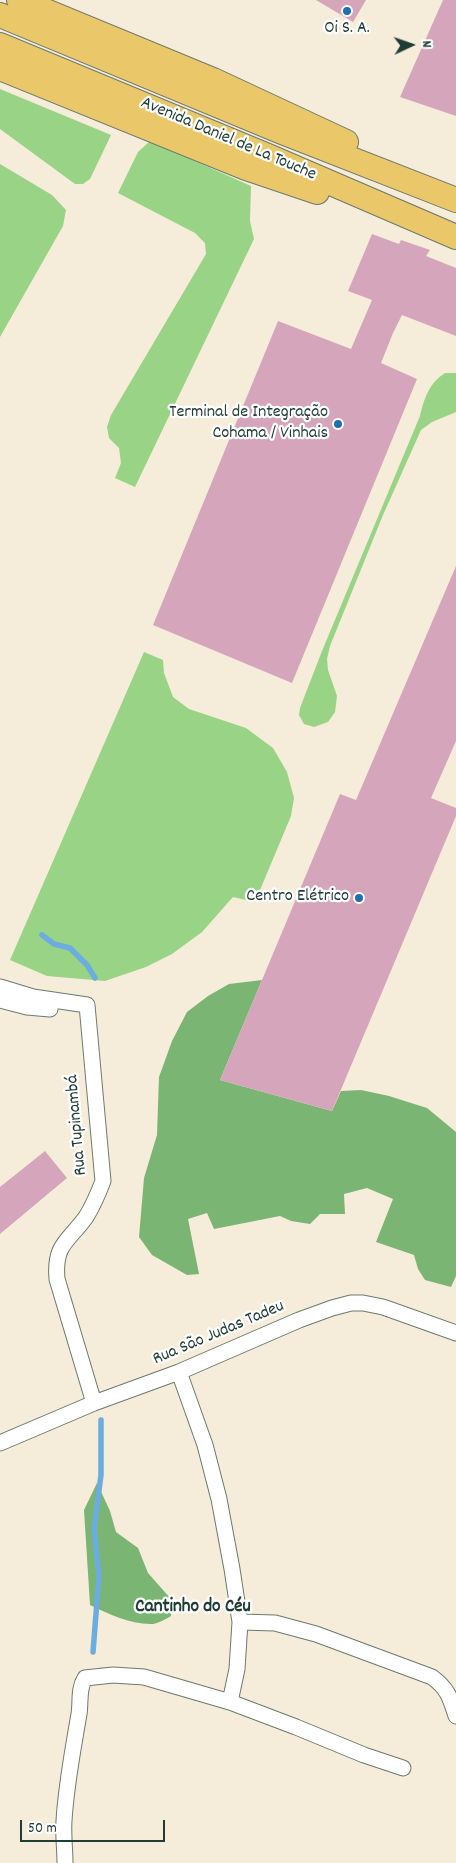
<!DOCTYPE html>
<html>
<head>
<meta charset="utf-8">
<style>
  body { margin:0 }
  #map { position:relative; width:456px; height:1863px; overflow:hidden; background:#f6ecda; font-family:Dekko,sans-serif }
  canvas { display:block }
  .north { position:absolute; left:386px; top:20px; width:50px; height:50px; -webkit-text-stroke:4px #fff; paint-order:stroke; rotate:87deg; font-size:14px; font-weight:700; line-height:20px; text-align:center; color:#1f3d34 }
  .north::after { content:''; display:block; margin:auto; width:18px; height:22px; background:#1f3d34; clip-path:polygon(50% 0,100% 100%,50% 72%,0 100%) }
  .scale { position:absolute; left:20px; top:1820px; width:145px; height:22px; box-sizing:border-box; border:2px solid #1f3d34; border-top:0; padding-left:6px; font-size:15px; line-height:18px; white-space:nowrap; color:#1f3d34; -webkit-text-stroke:4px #fff; paint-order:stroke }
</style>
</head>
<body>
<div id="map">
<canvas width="456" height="1863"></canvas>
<div class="north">N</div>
<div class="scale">50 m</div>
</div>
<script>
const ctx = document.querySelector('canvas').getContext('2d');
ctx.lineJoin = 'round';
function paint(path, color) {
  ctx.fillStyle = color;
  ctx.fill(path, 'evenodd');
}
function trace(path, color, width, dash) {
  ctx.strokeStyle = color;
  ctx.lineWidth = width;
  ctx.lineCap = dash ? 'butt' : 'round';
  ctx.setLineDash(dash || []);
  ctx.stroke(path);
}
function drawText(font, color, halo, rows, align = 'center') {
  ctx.font = font + ' Dekko,sans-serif';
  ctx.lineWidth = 4.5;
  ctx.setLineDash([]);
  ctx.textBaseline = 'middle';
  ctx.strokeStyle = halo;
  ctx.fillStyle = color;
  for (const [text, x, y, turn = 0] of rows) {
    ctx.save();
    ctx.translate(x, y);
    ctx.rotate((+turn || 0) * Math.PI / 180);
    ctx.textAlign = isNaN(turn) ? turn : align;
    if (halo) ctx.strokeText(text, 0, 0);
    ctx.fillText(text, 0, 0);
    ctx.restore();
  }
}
const green = new Path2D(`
  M 0,89 L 111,135 L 90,179 L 83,184 L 75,184 L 0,129 Z
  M 150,141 L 251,186 L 250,221 L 254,239 L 135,487 L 115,478 L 121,463 L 119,448 L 109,438 L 107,427 L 111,415 L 206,254 L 205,243 L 195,233 L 118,193 L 138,152 Z
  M 0,164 L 52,195 L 66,210 L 63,226 L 0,337 Z
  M 445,373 L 456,373 L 456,412 L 432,422 L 421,430 L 383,515 L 330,646 L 327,659 L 328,670 L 337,696 L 335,712 L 328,722 L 314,727 L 304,724 L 299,715 L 300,708 L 322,651 L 420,416 C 424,399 429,383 445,373 Z
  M 144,652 L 163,660 L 164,673 L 173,697 L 189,709 L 246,728 L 273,748 L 287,772 L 294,798 L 291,816 L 255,902 L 233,897 L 202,932 L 172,954 L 146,967 L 105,981 L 47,976 L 10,960 Z`);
const forest = new Path2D(`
  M 262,980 L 220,1080 L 332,1111 L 341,1091 L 361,1090 L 389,1096 L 427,1108 L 456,1132 L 456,1276 L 451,1287 L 425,1280 L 418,1269 L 414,1255 L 376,1242 L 393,1199 L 367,1188 L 344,1194 L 345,1214 L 320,1214 L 310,1224 L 291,1221 L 280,1216 L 214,1229 L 207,1213 L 188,1219 L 199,1274 L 187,1275 L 152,1255 L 139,1237 L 144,1178 L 157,1135 L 159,1077 L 172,1041 L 187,1012 L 208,996 L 229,984 Z
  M 97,1483 L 110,1511 L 116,1532 L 138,1548 L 148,1573 L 171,1599 L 171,1616 C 166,1619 159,1623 153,1624 C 132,1625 108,1614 90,1605 L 84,1510 Z`);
const stream = new Path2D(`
  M 42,935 L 54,944 L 70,948 L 87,965 L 95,978
  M 93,1652 L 99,1576 L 94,1529 L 101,1475 L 101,1420`);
const building = new Path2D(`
  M 316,0 L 366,0 L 353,22 Z
  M 443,0 L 456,0 L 456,116 L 400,97 Z
  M 372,234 L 399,244 L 401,240 L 430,250 L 426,256 L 456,268 L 456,336 L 402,315 L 393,333 L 381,363 L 417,379 L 292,683 L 153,625 L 278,321 L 351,349 L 372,300 L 348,291 Z
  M 456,566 L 456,741 L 431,798 L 456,808 L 456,816 L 332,1111 L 220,1080 L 340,794 L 356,800 Z
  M 45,1151 L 67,1178 L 0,1234 L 0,1187 Z`);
const minor = new Path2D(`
  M 0,987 L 33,997 L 87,1005
  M 0,1000 L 27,1007 L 50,1009
  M 87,1005 L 103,1181 C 98,1194 93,1206 86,1217 C 68,1242 54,1244 57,1279 L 94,1403
  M 179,1372 L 205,1445 L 219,1499 L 232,1569 L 240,1622 L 237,1669 L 230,1702
  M 0,1443 L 94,1403 L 179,1372 L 299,1320 L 332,1308 L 351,1303 L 363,1303 L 383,1307 L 456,1333
  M 240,1622 L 275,1623 L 316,1634 L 432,1677 C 448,1689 450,1697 456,1716
  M 65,1863 C 65,1849 63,1835 64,1821 C 66,1785 73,1750 79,1714 C 81,1702 78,1689 85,1678 L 113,1675 L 144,1677 L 230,1702 L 296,1727 L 364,1755 L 403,1768`);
const primary = new Path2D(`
  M 19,0 L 213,80 L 346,142
  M 0,15 L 282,132 L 456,200
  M 0,45 L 268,156 L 456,237
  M 0,68 L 246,168 L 317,192`);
const markers = [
  [347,11,5,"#1f6fb2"],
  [338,424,5,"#1f6fb2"],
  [359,898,5,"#1f6fb2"]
];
const poiNames = [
  ["Oi S. A.",347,30,"center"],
  ["Terminal de Integração",328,414],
  ["Cohama / Vinhais",328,435],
  ["Centro Elétrico",349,898]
];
const streetNames = [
  ["Avenida Daniel de La Touche",228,140,23],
  ["Rua Tupinambá",78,1125,-95],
  ["Rua São Judas Tadeu",219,1334,-23]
];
const neighbourhoodNames = [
  ["Cantinho do Céu",193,1608]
];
paint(green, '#99d386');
paint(forest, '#7ab573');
trace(stream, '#6baddf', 5.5);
paint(building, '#d5a6bb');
trace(minor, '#6a7a6e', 17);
trace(primary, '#6a7a6e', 26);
trace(minor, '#fff', 15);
trace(primary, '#eac769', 24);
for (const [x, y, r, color] of markers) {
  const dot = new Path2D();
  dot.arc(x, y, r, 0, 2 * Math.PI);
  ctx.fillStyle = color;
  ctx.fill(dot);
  trace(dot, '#fff', 2);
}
drawText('18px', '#1f3d34', '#fff', poiNames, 'right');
drawText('18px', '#1f3d34', '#fff', streetNames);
drawText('bold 19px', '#1f3d34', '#fff', neighbourhoodNames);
</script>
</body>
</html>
